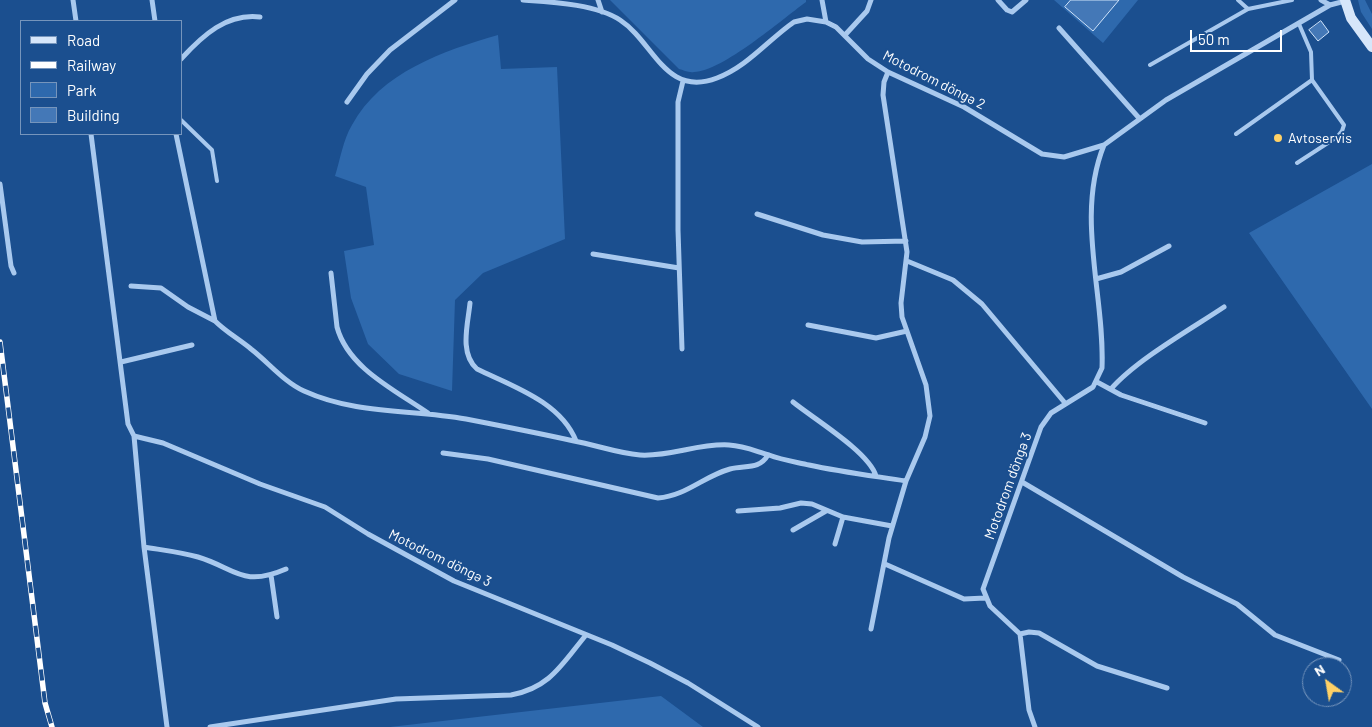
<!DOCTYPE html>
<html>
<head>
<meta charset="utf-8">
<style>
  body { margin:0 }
  #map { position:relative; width:1372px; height:727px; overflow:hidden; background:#1b4f8f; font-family:Barlow,sans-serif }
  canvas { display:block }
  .legend { position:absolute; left:20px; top:20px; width:162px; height:115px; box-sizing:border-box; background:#1b4f8f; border:1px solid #7695bc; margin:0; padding:6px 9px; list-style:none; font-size:15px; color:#fff }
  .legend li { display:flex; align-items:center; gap:10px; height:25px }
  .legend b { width:25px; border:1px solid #7695bc }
  .north { position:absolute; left:1302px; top:657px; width:50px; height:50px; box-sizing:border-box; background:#1b4f8f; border:1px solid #7695bc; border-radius:50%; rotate:328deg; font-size:14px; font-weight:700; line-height:20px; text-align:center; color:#fff }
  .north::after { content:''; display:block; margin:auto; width:18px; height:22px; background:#ffd166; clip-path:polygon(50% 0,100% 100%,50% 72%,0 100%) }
  .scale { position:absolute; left:1190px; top:30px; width:92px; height:22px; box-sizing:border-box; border:2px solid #fff; border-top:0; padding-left:6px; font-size:15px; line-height:18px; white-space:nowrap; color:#fff; -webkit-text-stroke:4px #1b4f8f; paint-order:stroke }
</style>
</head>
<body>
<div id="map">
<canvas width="1372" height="727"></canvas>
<ul class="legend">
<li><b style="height:6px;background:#d6e6fa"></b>Road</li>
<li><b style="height:6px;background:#fff"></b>Railway</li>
<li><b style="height:14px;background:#2e69ad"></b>Park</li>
<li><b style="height:14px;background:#4478b7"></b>Building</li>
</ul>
<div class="north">N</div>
<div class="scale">50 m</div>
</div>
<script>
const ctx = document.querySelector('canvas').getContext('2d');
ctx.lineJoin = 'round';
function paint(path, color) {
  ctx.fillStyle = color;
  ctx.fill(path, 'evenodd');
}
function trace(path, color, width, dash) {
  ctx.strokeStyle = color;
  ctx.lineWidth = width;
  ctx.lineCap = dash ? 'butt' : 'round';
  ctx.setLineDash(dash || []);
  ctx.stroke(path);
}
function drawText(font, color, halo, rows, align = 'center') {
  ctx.font = font + ' Barlow,sans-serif';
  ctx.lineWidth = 4;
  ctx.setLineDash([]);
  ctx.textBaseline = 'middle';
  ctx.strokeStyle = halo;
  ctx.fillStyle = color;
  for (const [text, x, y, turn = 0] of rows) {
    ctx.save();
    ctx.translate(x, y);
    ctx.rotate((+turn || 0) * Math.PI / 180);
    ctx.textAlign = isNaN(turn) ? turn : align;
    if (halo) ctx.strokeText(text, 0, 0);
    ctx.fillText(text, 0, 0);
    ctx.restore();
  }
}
const green = new Path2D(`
  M 610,0 L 806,0 L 806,2 C 781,20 723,71 694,72 C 689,73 683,70 679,69 Z
  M 1054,0 L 1138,0 L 1103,43 Z
  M 1358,0 L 1365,0 L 1372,14 L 1372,29 L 1361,12 Z
  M 498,35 L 501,69 L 557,67 L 565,239 L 483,273 L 455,300 L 452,391 L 399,374 L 368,344 L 351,298 L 344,251 L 374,245 L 366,187 L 335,176 C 340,160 343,140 352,125 C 381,72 443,51 498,35 Z
  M 1372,164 L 1372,409 L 1249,233 Z
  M 661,696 L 703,727 L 390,727 Z`);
const building = new Path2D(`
  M 1071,0 L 1119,0 L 1093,31 L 1065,7 Z
  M 1321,21 L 1329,32 L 1318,41 L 1309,30 Z`);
const service = new Path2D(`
  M 1238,0 L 1248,9
  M 1150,65 L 1248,9 L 1292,0
  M 181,120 L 212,150 L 217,181
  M 1236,134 L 1312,80 L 1311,52 L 1299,24
  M 1297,163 L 1337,137 L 1342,131 L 1344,125 L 1312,80`);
const minor = new Path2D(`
  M 73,0 L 76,21
  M 152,0 L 155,21
  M 523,0 C 551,2 596,4 620,20 C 654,42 665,98 717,78 C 747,67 768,40 794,22 L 807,19 L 826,22 L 836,27 L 868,59 L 888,72 L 964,107 L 1042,154 L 1064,157 L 1104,145 L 1166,100 L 1330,5 L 1345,1
  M 598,0 L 602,12
  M 822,0 L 826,22
  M 998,0 L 1007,10 L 1012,12 L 1026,0
  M 1321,0 L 1330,5
  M 1059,28 L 1139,118
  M 845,35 L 867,11 L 871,0
  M 181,59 C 203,35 227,13 260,17
  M 347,102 L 367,74 L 390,50 L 455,0
  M 91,134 L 128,424 L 134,436 L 144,547 L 167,727
  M 176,134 L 215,321 C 226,332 239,339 251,349 C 268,362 284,382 304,391 C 357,415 411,409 466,419 C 502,426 538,433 574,441 C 596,445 617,453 640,455 C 670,457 699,443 729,445 C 745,446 755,451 769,455 C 782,460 796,462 809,465 C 841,472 874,476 906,481
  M 0,184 L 11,266 L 14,273
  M 757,214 L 823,235 L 862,242 L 906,241
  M 593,254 L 679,268
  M 907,261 L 953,280 L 982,304 L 1065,403
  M 331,273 L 337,327 C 348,368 395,390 428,413
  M 1096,279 L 1121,272 L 1169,246
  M 131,286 L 161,288 L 188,307 L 215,321
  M 470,303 C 468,324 459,353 477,369 C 512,386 561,402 576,441
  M 808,325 L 876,338 L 907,331
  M 682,349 L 678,230 L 678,102 L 683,81
  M 121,362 L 192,345
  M 1097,382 L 1121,395 L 1205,423
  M 1111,389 C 1136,360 1191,329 1224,307
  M 793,402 C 814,419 869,452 876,476
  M 134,436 L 163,443 L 260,484 L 325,507 L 368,534 L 454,581 L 612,645 L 650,663 L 688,683 L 758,727
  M 443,453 L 488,459 L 658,498 C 686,496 704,476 730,469 C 746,465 759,470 768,455
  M 1022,482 L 1183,577 L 1237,604 L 1275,635 L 1339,660
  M 738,511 L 780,508 L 801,503 L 812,504 L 843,517 L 892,526
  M 793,530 L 826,511
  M 835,544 L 843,517
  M 144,547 C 162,550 180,552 198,557 C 235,568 242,588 286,569
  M 885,564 L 964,599 L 985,598
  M 271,575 L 277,617
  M 871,629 L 889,538 L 906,481 L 925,437 L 930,416 L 926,385 L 902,317 L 901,303 L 907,252 L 883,95 L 884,82 L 888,72
  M 1020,634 L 1029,632 L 1039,633 L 1097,666 L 1167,688
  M 210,727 L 396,699 L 511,695 C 550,688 562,664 586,635
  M 1035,727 L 1029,710 L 1020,634 L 990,606 L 983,589 L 1041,427 L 1051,413 L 1093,387 L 1102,368 C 1105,295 1075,217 1104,145`);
const secondary = new Path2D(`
  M 1345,0 L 1351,18 L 1372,47`);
const rail = new Path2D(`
  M 0,342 L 45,703 L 52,727`);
const markers = [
  [1278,138,5,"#ffd166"]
];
const streetNames = [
  ["Motodrom döngə 2",934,80,27],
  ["Motodrom döngə 3",1008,486,-70],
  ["Motodrom döngə 3",440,558,26]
];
const poiNames = [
  ["Avtoservis",1288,138]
];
paint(green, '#2e69ad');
paint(building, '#4478b7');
trace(building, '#cfe3fa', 1);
trace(service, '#a9c9ee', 4);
trace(minor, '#a9c9ee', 5);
trace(secondary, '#d6e6fa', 10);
trace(rail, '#fff', 5.5);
trace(rail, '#1b4f8f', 4, [11]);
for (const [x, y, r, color] of markers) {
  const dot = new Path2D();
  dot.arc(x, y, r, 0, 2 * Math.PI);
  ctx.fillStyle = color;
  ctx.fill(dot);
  trace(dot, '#1b4f8f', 2);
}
drawText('14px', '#fff', '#1b4f8f', streetNames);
drawText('14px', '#fff', '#1b4f8f', poiNames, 'left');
</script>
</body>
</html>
